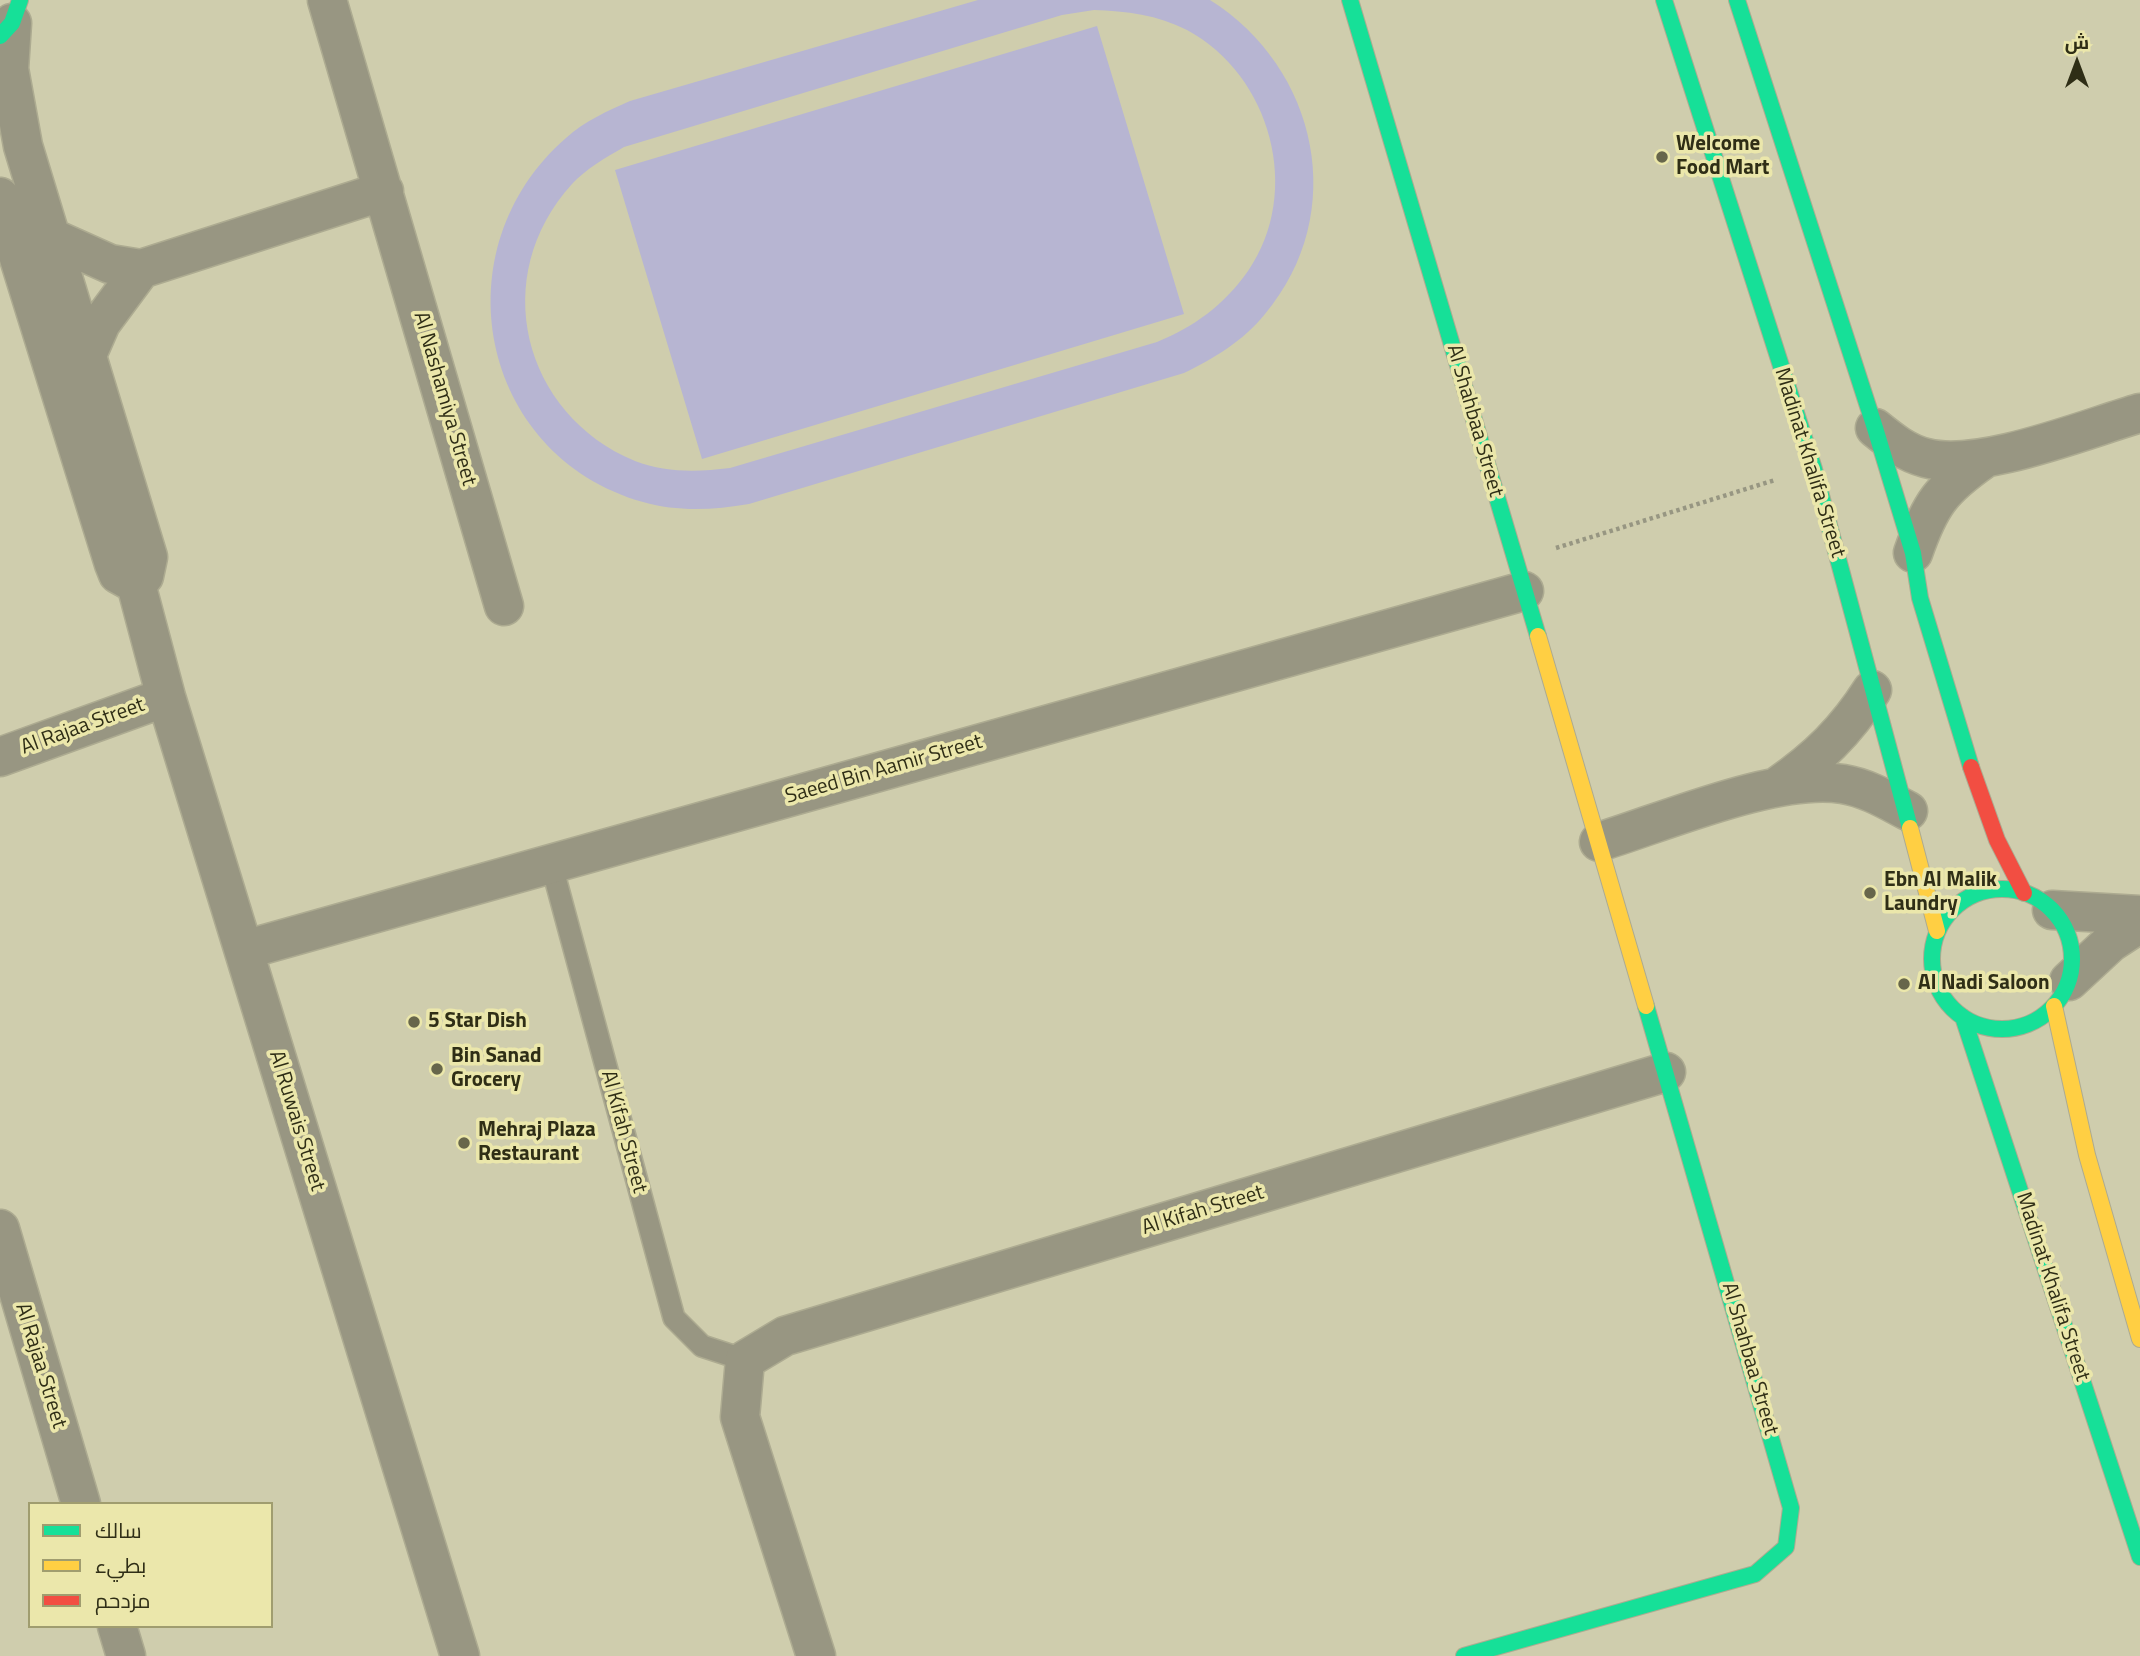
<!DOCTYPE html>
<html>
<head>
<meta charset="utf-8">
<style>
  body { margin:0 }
  #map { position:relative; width:2140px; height:1656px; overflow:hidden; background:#cfcdad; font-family:"Titillium Web",Cairo,sans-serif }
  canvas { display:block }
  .legend { position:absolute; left:28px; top:1502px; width:245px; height:126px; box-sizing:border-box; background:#ebe7ab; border:2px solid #a09d6f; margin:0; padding:9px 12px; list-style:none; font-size:21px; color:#2f2e16 }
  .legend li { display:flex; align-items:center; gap:14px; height:35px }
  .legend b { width:35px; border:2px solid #a09d6f }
  .north { position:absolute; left:2042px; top:28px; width:70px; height:70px; -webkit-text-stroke:5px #ebe7ab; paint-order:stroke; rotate:0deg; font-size:19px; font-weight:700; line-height:28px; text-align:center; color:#2f2e16 }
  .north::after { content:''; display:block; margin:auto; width:24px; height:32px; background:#2f2e16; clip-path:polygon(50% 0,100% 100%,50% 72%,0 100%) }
</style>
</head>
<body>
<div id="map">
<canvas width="2140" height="1656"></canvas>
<ul class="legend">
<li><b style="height:9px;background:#16e098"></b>سالك</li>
<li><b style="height:9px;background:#ffcf43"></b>بطيء</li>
<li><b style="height:9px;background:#f24e42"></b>مزدحم</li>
</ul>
<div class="north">ش</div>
</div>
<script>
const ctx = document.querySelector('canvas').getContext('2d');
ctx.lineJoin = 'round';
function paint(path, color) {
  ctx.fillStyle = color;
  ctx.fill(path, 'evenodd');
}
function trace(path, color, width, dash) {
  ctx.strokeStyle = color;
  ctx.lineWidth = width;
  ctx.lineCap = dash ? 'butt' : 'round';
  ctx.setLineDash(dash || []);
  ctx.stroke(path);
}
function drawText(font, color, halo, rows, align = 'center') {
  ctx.font = font + ' "Titillium Web",sans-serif';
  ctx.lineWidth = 7;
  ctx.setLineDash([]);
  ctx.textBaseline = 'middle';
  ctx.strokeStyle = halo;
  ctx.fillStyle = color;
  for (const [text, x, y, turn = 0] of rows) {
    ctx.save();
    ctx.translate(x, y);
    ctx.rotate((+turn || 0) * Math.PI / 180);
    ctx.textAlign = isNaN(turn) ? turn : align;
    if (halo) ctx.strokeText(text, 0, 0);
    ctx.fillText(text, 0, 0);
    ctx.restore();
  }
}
const green = new Path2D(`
  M 978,0 L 1210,0 C 1318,68 1350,213 1265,314 C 1243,341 1215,358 1184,373 L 749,504 C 713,510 678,512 643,502 C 478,455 439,248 566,138 C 584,121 608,111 630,101 ZM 1094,10 C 1126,11 1158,15 1187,30 C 1271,75 1303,192 1248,271 C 1224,305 1194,327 1157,342 L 730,468 C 698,472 666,473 635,461 C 522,414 488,276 572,184 C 586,169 605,158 624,147 L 1062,15 Z
  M 1097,26 L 1184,314 L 702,459 L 615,170 Z`);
const path = new Path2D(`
  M 1556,548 L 1775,480`);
const lane = new Path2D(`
  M 551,863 L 674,1318 L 702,1346 L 745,1360`);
const street = new Path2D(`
  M 327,0 L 504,606
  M 12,23 L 9,69 L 23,146 L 148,557 L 144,576 L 136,584
  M 0,197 L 114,564 L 118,574 L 136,584
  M 52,238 L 110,264 L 141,269 L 384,191
  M 87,355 L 101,323 L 141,269
  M 1875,428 C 1891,441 1906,453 1926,458 C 1980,472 2085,429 2140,413
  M 1913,553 C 1930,504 1941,489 1984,459
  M 136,584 L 166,697 L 460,1656
  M 0,757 L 166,697
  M 1778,786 C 1818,758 1846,731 1872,690
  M 1599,842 C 1664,822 1778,773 1843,784 C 1867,788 1887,800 1908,811
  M 2052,910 L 2140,915
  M 244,950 L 1524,591
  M 2069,981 L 2110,943 L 2140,923
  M 0,1229 L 81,1504
  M 117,1626 L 126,1656
  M 816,1656 L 740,1417 L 745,1360 L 785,1336 L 1666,1072`);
const fast = new Path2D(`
  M 1350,0 L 1538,636
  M 1664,0 L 1814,469 L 1910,828
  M 1737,0 L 1875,428 L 1913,553 L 1920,598 L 1971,767
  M 0,36 L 12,23 L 20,0
  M1932 959a70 70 0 1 1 140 0a70 70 0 1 1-140 0Z
  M 1963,1017 L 2140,1557
  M 1464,1656 L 1755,1574 L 1786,1547 L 1791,1508 L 1646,1006`);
const slow = new Path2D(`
  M 1538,636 L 1646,1006
  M 1910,828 L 1937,931
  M 2054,1006 L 2087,1155 L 2140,1339`);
const jam = new Path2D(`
  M 1971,767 L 1997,840 L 2024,893`);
const markers = [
  [1662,157,7,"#67664b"],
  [1870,893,7,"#67664b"],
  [1904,984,7,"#67664b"],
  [414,1022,7,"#67664b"],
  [437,1069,7,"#67664b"],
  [464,1143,7,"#67664b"]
];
const poiNames = [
  ["Welcome",1676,145],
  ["Food Mart",1676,169],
  ["Ebn Al Malik",1884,881],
  ["Laundry",1884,905],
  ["Al Nadi Saloon",1918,984],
  ["5 Star Dish",428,1022],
  ["Bin Sanad",451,1057],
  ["Grocery",451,1081],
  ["Mehraj Plaza",478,1131],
  ["Restaurant",478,1155]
];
const streetNames = [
  ["Al Nashamiya Street",444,399,74],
  ["Al Shahbaa Street",1474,421,74],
  ["Madinat Khalifa Street",1809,463,73],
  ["Al Rajaa Street",83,727,-20],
  ["Saeed Bin Aamir Street",884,770,-16],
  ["Al Ruwais Street",296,1121,73],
  ["Al Kifah Street",623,1132,75],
  ["Al Kifah Street",1203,1211,-17],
  ["Madinat Khalifa Street",2052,1287,72],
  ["Al Shahbaa Street",1749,1359,74],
  ["Al Rajaa Street",40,1366,73]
];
paint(green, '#b7b5d2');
trace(lane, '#adab91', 24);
trace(street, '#adab91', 41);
trace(fast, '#adab91', 18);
trace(slow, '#adab91', 18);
trace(jam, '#adab91', 18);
trace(path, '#979682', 4.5, [3.5, 3.5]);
trace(lane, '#989682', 21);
trace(street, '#989682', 38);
trace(fast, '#16e098', 16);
trace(slow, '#ffcf43', 16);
trace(jam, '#f24e42', 16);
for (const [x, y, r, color] of markers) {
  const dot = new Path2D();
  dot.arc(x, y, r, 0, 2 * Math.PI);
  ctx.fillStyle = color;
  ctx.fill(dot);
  trace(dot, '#ebe7ab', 2.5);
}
drawText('bold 21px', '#2f2e16', '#ebe7ab', poiNames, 'left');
drawText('21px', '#2f2e16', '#ebe7ab', streetNames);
</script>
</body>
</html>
